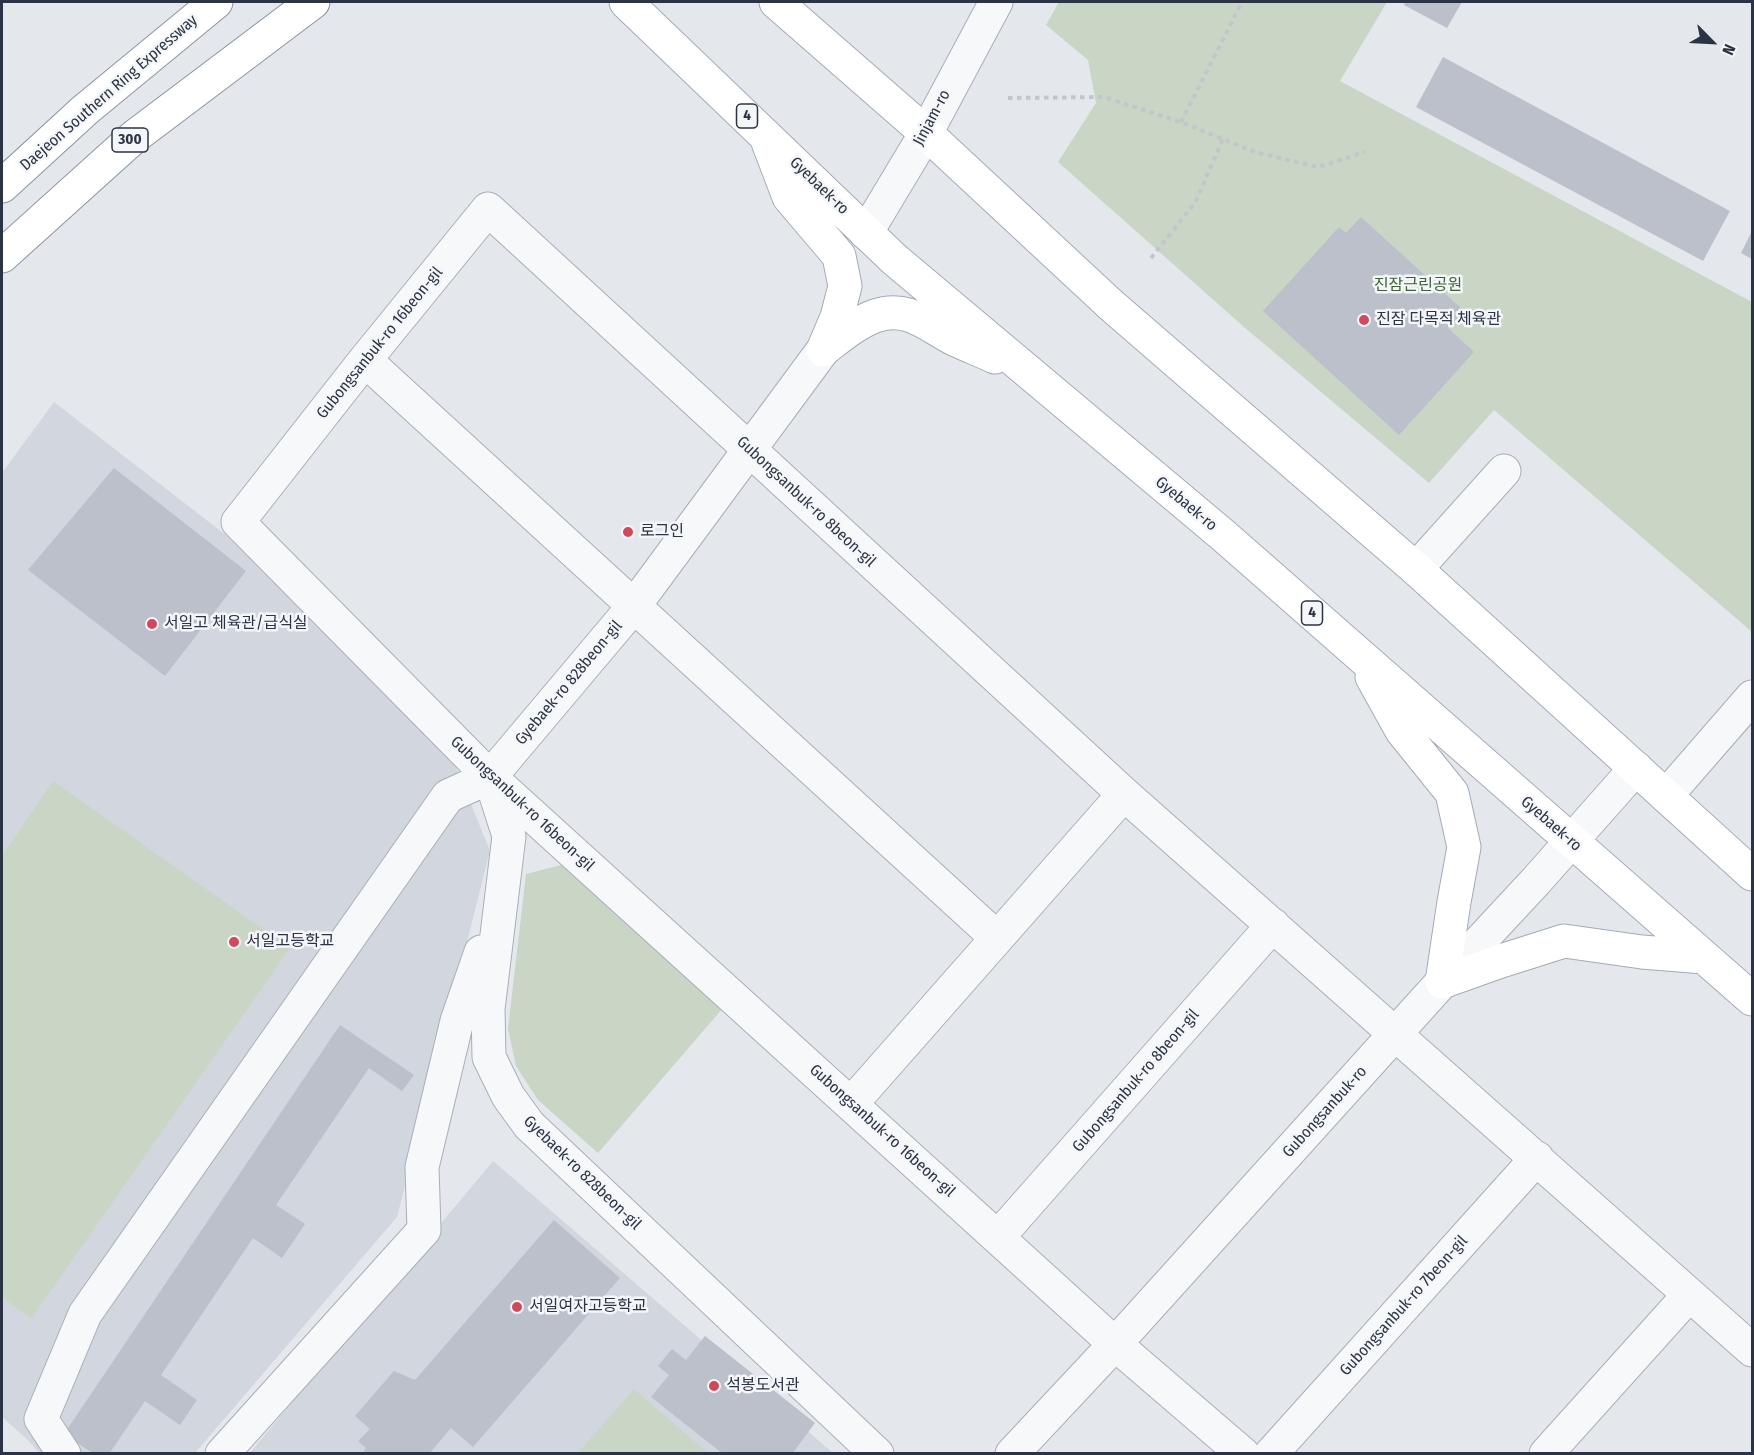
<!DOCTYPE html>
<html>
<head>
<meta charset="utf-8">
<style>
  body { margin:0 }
  #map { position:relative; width:1754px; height:1455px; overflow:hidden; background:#e4e7ec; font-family:"Fira Sans Condensed",sans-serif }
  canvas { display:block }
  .frame { position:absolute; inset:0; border:3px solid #2b3445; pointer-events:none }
  .north { position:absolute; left:1682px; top:12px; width:60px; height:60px; -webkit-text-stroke:4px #f4f6f9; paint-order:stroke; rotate:114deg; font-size:16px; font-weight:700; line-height:24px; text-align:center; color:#2b3445 }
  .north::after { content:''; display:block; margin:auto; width:21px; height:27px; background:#2b3445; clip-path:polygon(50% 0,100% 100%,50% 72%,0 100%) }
</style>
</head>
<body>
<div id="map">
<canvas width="1754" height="1455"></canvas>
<div class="frame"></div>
<div class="north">N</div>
</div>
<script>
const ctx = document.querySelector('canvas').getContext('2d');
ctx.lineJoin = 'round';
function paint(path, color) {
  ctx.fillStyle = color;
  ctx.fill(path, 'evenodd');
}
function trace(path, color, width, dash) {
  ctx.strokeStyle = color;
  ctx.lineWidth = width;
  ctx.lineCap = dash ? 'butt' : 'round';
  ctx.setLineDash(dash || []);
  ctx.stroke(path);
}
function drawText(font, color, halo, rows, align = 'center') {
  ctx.font = font + ' "Fira Sans Condensed","Noto Sans KR",sans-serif';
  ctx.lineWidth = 5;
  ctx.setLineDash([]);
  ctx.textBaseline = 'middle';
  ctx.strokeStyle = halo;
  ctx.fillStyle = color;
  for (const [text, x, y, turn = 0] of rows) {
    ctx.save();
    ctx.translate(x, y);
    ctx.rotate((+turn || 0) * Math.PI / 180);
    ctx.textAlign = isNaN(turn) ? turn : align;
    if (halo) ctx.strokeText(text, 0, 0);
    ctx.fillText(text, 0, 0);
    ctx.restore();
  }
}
const built = new Path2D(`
  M 54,402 L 227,536 L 456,767 L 490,851 L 397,1217 L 195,1453 L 39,1453 L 28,1440 L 2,1417 L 2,473 Z
  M 493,1161 L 833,1453 L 249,1454 Z`);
const green = new Path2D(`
  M 1059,2 L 1387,2 L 1340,81 L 1752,302 L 1752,632 L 1494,410 L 1429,483 L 1244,327 L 1058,162 L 1096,103 L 1088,60 L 1046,25 Z
  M 53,781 L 290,948 L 31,1319 L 2,1297 L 2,856 Z
  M 565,864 L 723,1008 L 598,1153 L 538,1100 L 516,1066 L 508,1029 L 526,874 Z
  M 634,1389 L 708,1453 L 578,1453 Z`);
const building = new Path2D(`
  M 1405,2 L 1462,2 L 1447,28 L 1404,5 Z
  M 1443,57 L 1730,211 L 1703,261 L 1416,107 Z
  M 1361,217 L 1464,311 L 1448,328 L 1474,352 L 1399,435 L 1263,311 L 1339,227 L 1346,233 Z
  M 1752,231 L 1752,259 L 1741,253 Z
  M 114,468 L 246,571 L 165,676 L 28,570 Z
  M 340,1025 L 414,1075 L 402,1091 L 369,1068 L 276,1205 L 305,1224 L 282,1258 L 253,1238 L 161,1375 L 197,1400 L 180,1425 L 145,1401 L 109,1454 L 94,1454 L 64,1434 Z
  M 554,1220 L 620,1278 L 473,1447 L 451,1428 L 429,1454 L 362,1454 L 366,1448 L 358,1441 L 370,1429 L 355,1416 L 394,1371 L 415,1380 Z
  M 705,1336 L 815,1423 L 792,1454 L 723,1454 L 651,1397 L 669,1375 L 658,1366 L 672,1349 L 686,1360 Z`);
const path = new Path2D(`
  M 1008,98 L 1104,97 L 1181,122 L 1255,152 L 1318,167 L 1365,152
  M 1181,122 L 1242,2
  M 1151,258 L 1195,203 L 1223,139`);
const minor = new Path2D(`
  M 866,233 L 926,133 L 996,2
  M 823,350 L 634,606 L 490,777 L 509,836 L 488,1009 L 489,1057 L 508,1096 L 529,1125 L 877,1454
  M 365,360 L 997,938
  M 1416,569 L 1504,471
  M 1666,796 L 1752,697
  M 851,1104 L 1124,794
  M 998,1237 L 1273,925
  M 64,1454 L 41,1419 L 85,1314 L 448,796 L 490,777
  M 222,1454 L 424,1230 L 422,1167 L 457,1021 L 481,952
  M 1012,1454 L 1115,1344 L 1442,982 L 1536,881 L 1636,768
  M 1243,1454 L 1115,1344 L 490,777 L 238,522 L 365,360 L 488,209 L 1124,794 L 1752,1350
  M 1271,1454 L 1537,1158
  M 1546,1454 L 1689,1295`);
const major = new Path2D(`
  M 626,2 L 894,259 L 1224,536 L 1752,999
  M 776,2 L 926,133 L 1111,305 L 1416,569 L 1752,874
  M 768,142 L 789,197 L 839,256 L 845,286 L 837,317 L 823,350
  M 824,349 C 840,337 856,323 875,316 C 909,304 929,327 956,340 C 969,346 982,351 995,357
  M 1372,677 L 1402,731 L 1452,793 L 1464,847 L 1454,902 L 1442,982 L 1501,961 L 1564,941 L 1642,952 L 1704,957`);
const highway = new Path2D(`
  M 2,186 L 85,110 L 216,2
  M 2,256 L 134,137 L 313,2`);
const markers = [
  [1364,320,6,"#d1495b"],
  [628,532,6,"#d1495b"],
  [152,624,6,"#d1495b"],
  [234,942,6,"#d1495b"],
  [517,1307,6,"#d1495b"],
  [714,1386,6,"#d1495b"]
];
const shields = [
  [747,116,21],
  [130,140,36],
  [1312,613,21]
];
const shieldNames = [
  ["4",747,116],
  ["300",130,140],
  ["4",1312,613]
];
const streetNames = [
  ["Daejeon Southern Ring Expressway",109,93,-41],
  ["Jinjam-ro",932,118,-62],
  ["Gyebaek-ro",819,186,44],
  ["Gubongsanbuk-ro 16beon-gil",380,343,-51],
  ["Gubongsanbuk-ro 8beon-gil",806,502,43],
  ["Gyebaek-ro",1186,504,40],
  ["Gyebaek-ro 828beon-gil",569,683,-50],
  ["Gubongsanbuk-ro 16beon-gil",522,804,43],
  ["Gyebaek-ro",1551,824,41],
  ["Gubongsanbuk-ro 8beon-gil",1136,1081,-49],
  ["Gubongsanbuk-ro",1325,1112,-48],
  ["Gubongsanbuk-ro 16beon-gil",882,1131,42],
  ["Gyebaek-ro 828beon-gil",582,1173,44],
  ["Gubongsanbuk-ro 7beon-gil",1404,1306,-48]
];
const parkNames = [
  ["진잠근린공원",1418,286]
];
const poiNames = [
  ["진잠 다목적 체육관",1376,320],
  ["로그인",640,532],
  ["서일고 체육관/급식실",164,624],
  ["서일고등학교",246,942],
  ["서일여자고등학교",529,1307],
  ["석봉도서관",726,1386]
];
paint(built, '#d2d6de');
paint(green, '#c9d6c5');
paint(building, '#bbc0ca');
trace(minor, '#a9aeb7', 35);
trace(major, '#a3abb8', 35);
trace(highway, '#8b94a3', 35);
trace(path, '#c2c5cb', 4, [4.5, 4.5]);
trace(minor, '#f7f8fa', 33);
trace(major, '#fff', 33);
trace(highway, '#fff', 33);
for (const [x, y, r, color] of markers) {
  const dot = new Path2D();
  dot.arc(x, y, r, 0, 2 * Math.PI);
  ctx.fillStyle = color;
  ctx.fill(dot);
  trace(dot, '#f4f6f9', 2);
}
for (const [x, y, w] of shields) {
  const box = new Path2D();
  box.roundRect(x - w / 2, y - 12, w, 24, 4.5);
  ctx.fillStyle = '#f4f6f9';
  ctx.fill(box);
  trace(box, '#2b3445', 1.5);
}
drawText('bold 15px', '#2b3445', null, shieldNames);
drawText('16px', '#2b3445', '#f4f6f9', streetNames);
drawText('16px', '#3f6138', '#f4f6f9', parkNames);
drawText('16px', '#2b3445', '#f4f6f9', poiNames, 'left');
</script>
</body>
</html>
